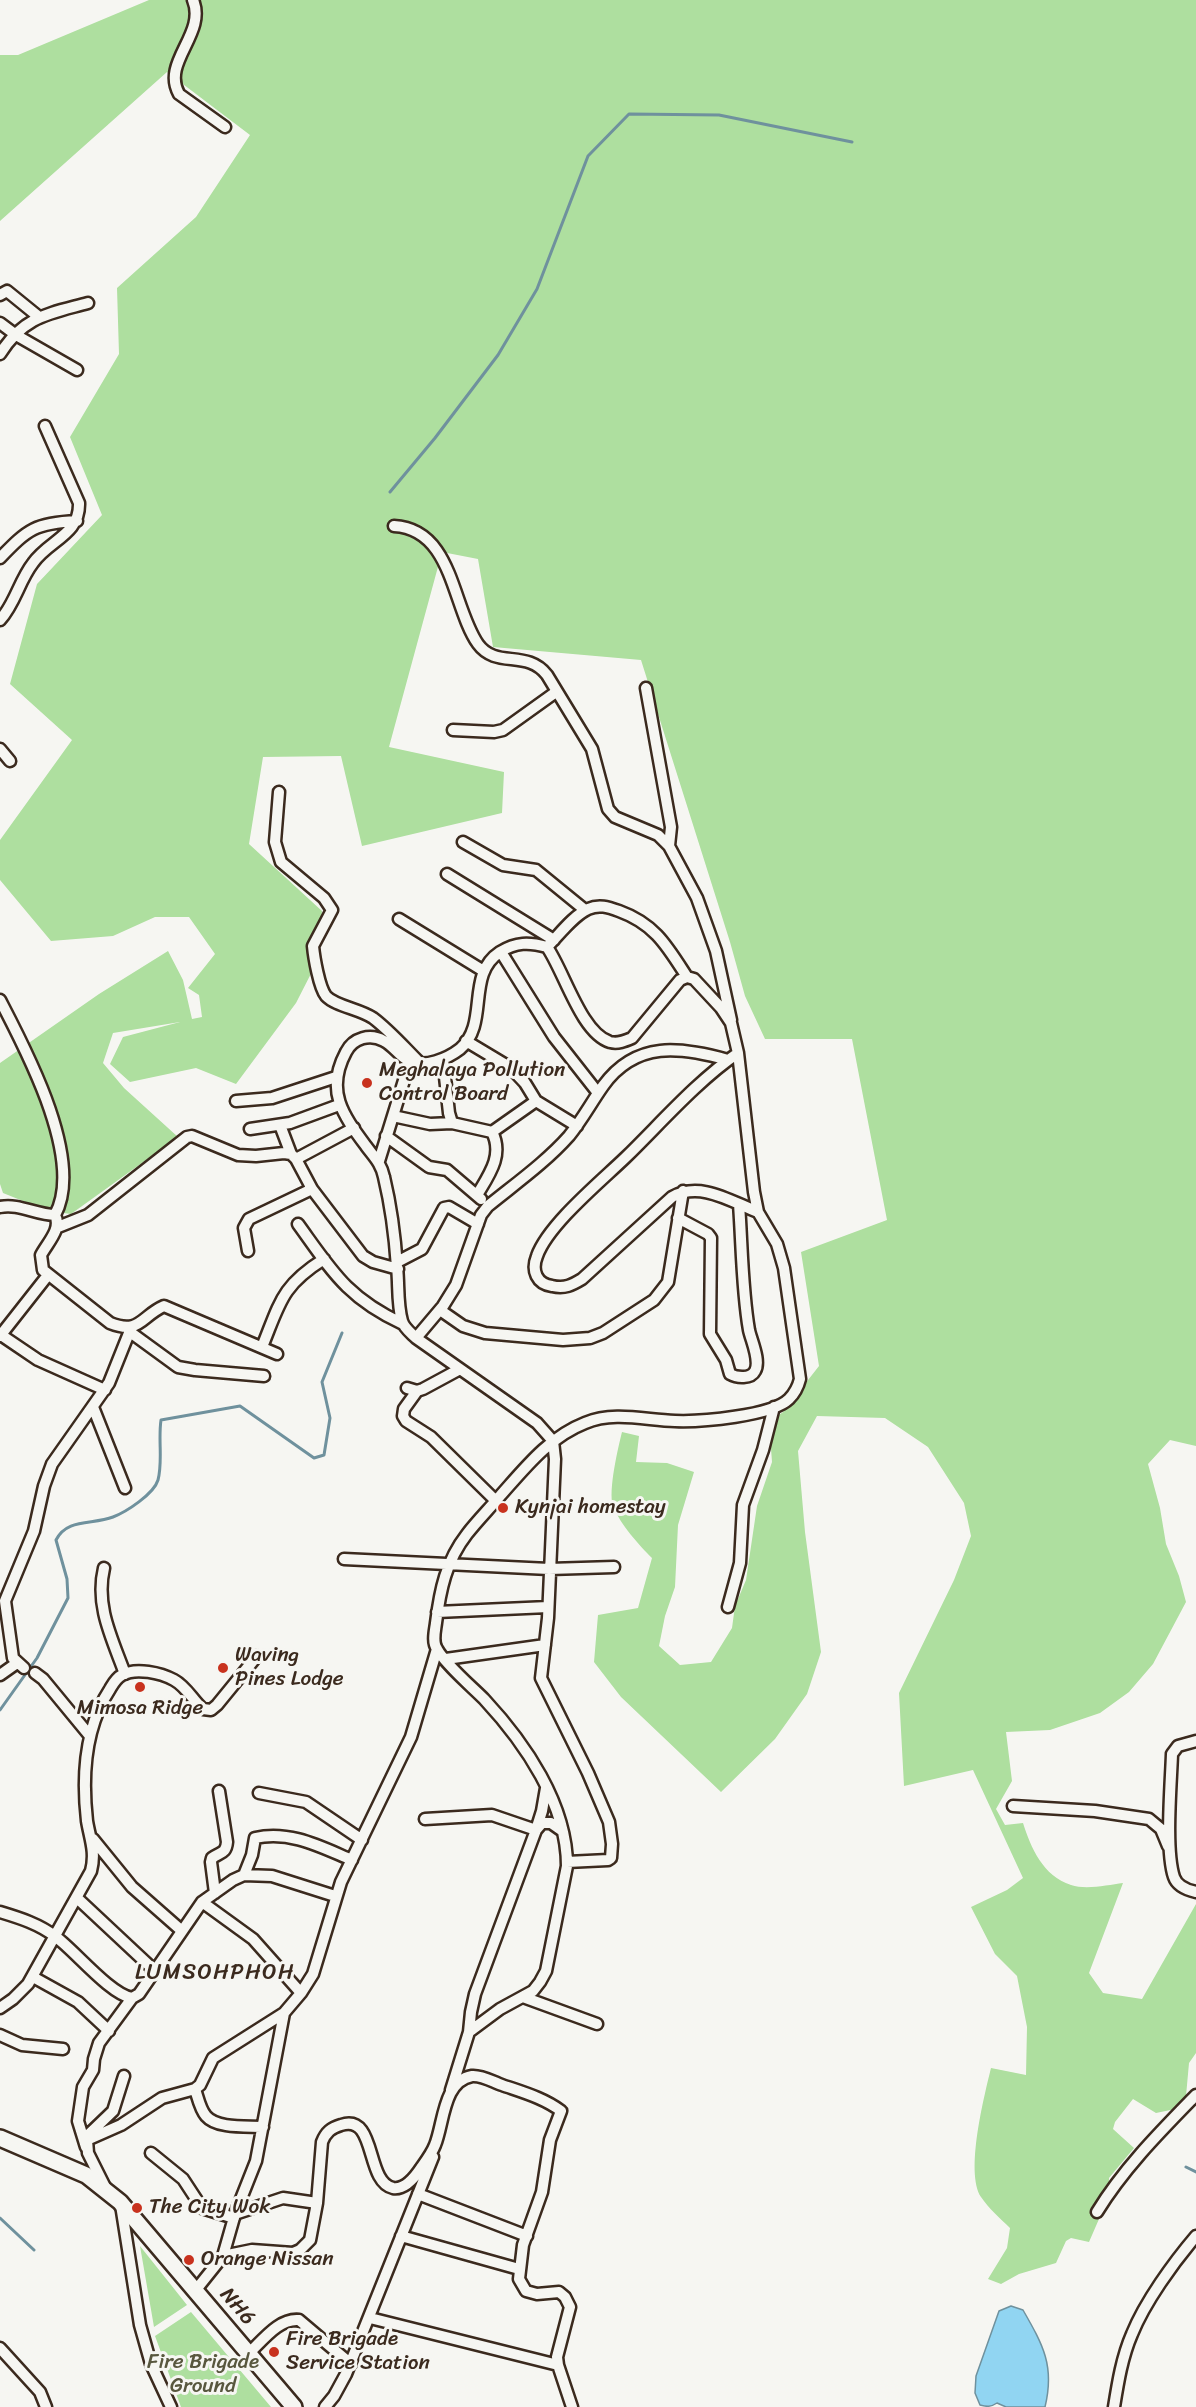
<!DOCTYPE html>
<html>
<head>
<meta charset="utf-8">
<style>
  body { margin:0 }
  canvas { display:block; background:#f6f6f2 }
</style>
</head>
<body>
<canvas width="1196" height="2407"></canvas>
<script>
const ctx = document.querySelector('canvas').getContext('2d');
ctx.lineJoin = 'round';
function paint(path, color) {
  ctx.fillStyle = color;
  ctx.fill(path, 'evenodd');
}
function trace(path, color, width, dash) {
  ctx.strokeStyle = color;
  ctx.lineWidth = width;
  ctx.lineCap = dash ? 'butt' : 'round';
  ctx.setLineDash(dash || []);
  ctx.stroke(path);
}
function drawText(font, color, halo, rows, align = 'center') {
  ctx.font = font + ' Sriracha,sans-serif';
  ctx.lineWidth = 6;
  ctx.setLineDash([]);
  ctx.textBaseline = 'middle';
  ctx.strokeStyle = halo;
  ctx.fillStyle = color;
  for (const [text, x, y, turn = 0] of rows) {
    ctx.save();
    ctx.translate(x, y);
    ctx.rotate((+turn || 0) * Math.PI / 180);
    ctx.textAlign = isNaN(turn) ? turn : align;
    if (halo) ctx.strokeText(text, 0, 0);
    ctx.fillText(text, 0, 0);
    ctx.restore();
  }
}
const green = new Path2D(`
  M 149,0 L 1196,0 L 1196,1446 L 1170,1440 L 1148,1464 L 1160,1508 L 1166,1544 L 1179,1576 L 1186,1602 L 1153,1664 L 1129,1692 L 1100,1713 L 1050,1730 L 1006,1732 L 1012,1781 L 996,1809 L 1005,1825 L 1023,1823 C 1031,1848 1043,1876 1071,1885 C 1086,1890 1108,1885 1123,1883 L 1089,1973 L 1103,1993 L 1142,1999 L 1196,1904 L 1196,2053 L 1189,2063 L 1185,2107 L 1156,2113 L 1133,2099 L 1115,2122 L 1113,2129 L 1134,2148 L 1109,2178 L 1109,2196 L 1089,2242 L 1071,2238 L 1066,2241 L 1056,2263 L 1019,2274 L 1001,2284 L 988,2279 L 1007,2248 L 1010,2228 C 1000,2218 989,2209 981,2197 C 965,2172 984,2097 991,2068 L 1026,2075 L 1027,2027 L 1017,1976 L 995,1954 L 971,1907 L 1007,1890 L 1023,1878 L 973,1770 L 904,1786 L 899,1693 L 954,1580 L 971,1536 L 964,1503 L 928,1447 L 885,1418 L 817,1416 L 798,1451 L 805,1532 L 821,1652 L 807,1694 L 775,1739 L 721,1792 L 621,1697 L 594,1662 L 598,1615 L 638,1608 L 652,1558 C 639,1545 620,1524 613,1506 C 608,1491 618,1448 622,1432 L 639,1436 L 636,1462 L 667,1463 L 694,1472 L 678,1525 L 675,1587 L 665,1616 L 659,1646 L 680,1665 L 711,1662 L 732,1628 L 735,1606 L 746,1580 L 757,1506 L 772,1462 L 769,1422 L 783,1412 L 819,1366 L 801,1252 L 887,1220 L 852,1039 L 765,1039 L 745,996 L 730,942 L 641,660 L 493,647 L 478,559 L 442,552 L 389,747 L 504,772 L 502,813 L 362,846 L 341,756 L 263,757 L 249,844 L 322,911 L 319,958 L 296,1003 L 236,1084 L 196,1068 L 130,1082 L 110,1064 L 123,1037 L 180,1022 L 113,1033 L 103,1063 L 124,1088 L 178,1137 L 71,1214 L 48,1211 L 3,1193 L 0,1184 L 0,1063 L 99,994 L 168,951 L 183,980 L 192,1019 L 202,1017 L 199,995 L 188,988 L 215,954 L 189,917 L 155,917 L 113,936 L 51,941 L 0,880 L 0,840 L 72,740 L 10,684 L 37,584 L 102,515 L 70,437 L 119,354 L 117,288 L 196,217 L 250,135 L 167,72 L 0,221 L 0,55 L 18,55 Z
  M 140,2246 L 187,2305 L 154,2327 Z
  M 191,2312 L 271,2407 L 181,2407 L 155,2336 Z`);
const water = new Path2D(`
  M 1011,2306 L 1023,2310 C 1043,2345 1055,2366 1045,2407 L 1006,2407 L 997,2403 C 991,2407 987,2407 980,2405 L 975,2393 L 976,2376 L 999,2311 Z`);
const stream = new Path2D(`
  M 390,492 L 435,438 L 498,355 L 537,289 L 588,156 L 629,114 L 719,115 L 852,142
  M 0,1710 L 37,1658 L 68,1598 L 67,1579 L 56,1540 C 67,1518 92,1525 113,1517 C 126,1512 154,1494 158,1480 C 163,1461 158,1440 161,1420 L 240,1406 L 314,1458 L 324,1455 L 330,1418 L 322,1382 L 342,1333
  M 1186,2167 L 1196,2172
  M 0,2218 L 34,2250`);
const minor = new Path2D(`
  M 193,0 C 207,34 161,62 179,94 L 225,127
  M 0,295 L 7,291 L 39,317
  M 0,323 L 16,335 L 77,370
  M 0,354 C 24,316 48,314 88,303
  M 394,526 C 453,529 452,607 478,644 C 496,669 527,649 547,675 L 592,749 L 608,809 L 615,817 L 658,835 L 669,846 L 697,898 L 716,951 L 731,1020
  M 0,558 C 28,529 35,523 77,521
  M 0,620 C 15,604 19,581 33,563 C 49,540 80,535 79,503 L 45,426
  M 646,688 L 671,827 L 669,846
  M 453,730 L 494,732 L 503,730 L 556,692
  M 0,749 L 10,761
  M 279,792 L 275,842 L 281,862 L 324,898 L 332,910 L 313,946 C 314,957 319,987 326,996 C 335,1006 360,1009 373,1018 C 389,1030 403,1046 418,1061
  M 463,842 L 503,865 L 536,870 L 585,910
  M 447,874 L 554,940
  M 399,919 L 482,970
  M 547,947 C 559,935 573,916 588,909 C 599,904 608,907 619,911 C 655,924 667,946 687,977
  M 501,952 L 554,1037 L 598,1093
  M 0,1000 C 26,1050 85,1160 55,1215 C 36,1215 19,1203 0,1207
  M 466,1041 L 511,1068 L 525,1083 L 536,1101 L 577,1126
  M 738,1053 C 696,1082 661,1123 625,1158 C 600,1182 548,1225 537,1256 C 531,1271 537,1284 552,1286 C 565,1289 572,1285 582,1279 L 672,1197 C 700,1181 730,1201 758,1212
  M 443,1059 L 449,1113 L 452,1123 L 492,1132 C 504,1155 489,1175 477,1195
  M 236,1101 L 272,1098 L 336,1077
  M 393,1116 L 430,1124 L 452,1123
  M 280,1125 L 291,1154
  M 250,1129 L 290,1123 L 339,1105
  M 492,1132 L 536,1101
  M 386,1136 L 429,1167 L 447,1170 L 481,1199
  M 296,1159 L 354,1128
  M 379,1161 L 410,1061
  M 55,1215 C 62,1229 48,1242 41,1255 L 43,1270 L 110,1323 C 140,1335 141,1316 164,1306 L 277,1354
  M 678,1218 L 708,1234 L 711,1238 L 710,1334 L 726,1360 L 730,1374 C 737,1378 751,1379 755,1371 C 761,1361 751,1340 749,1330 C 742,1290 742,1245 739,1204
  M 298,1224 C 332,1271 347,1298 403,1324
  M 58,1227 L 88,1215 L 187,1137 L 192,1136 L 238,1155 L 256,1156 L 284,1153 L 291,1154 L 296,1159 L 312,1189 L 363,1256 L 373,1262 L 398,1269
  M 248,1251 L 244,1228 L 249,1219 L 312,1189
  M 397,1262 L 422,1249 L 444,1208 L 449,1207 L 478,1224
  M 440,1310 L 463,1326 L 485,1333 L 563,1340 L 590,1338 L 603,1333 L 654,1300 L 668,1282 L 683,1191
  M 130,1332 L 178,1367 L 195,1370 L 264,1376
  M 1,1335 L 38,1360 L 105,1390
  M 0,1336 L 48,1275
  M 416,1338 L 443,1306 L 456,1285 L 481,1215 L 488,1206 C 515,1184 546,1162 569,1136 C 582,1120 591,1103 603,1086 C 636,1040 681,1047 728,1060
  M 262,1347 C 280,1303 281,1286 324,1259
  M 407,1388 L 417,1391 L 423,1389 L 460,1369
  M 417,1391 L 404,1409 L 403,1416 L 406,1421 L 431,1437 L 496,1501
  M 93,1407 L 125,1488
  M 344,1559 L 549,1569 L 614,1567
  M 104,1568 C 95,1606 112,1638 125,1674
  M 728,1607 L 740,1563 L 743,1505 L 763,1450 L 774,1407
  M 437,1612 L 548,1607
  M 446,1659 L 545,1645
  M 24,1668 L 13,1658 L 5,1601 L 34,1531 L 44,1486 L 52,1464 L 109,1383 L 131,1328
  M 35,1673 L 43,1679 L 90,1736
  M 0,1675 L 17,1663
  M 1196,1741 L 1178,1746 L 1172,1754 C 1171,1784 1165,1850 1174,1877 C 1177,1886 1187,1890 1196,1892
  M 259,1793 L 306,1802 L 362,1840
  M 1013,1806 L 1095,1811 L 1149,1819 L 1161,1829 L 1168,1846
  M 425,1819 L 492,1815 L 536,1830 L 542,1823 L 551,1823 L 561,1830
  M 93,1839 L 132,1887 L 182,1931
  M 244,1875 L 252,1855 L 255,1838 C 290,1830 321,1847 352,1860
  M 215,1893 L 211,1862 L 212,1858 C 220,1852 226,1854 227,1842 L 219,1791
  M 77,1898 L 155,1971
  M 202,1902 L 253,1939 L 301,1993
  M 0,1912 C 20,1918 39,1924 56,1937 C 76,1952 110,1994 132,1998 L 139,1994 L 202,1902 L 233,1880 L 244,1875 L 272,1876 L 335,1896
  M 33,1977 L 78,2002 L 109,2031
  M 523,1997 L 597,2024
  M 0,2008 L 13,1999 L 28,1984 L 91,1871 C 96,1852 90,1839 87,1821 C 82,1777 85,1727 110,1689 C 113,1684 116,1678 122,1675 C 136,1667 161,1673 174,1680 C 187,1687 193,1701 203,1709 L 211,1710 L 217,1705 L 257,1656
  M 469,2032 L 500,2009 L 533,1991 L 540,1982 L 546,1971 L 567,1866 C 567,1804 525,1743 484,1699 C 471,1686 445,1664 437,1649 C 432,1642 435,1631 436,1623 C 440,1590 446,1561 467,1534 C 477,1521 489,1509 500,1496 C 525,1468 549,1437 585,1423 C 614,1411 645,1420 675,1421 C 700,1422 772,1416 789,1399 C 795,1393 798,1387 800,1379 L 784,1268 L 777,1244 L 758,1212 L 754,1192 L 738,1053 L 731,1023 L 721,1008 L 694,979 L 687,977 L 680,980 L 632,1038 C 625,1041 618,1044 610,1042 C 581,1033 564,971 547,947 C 529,942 516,942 500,952 C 465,975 490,1023 460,1049 C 447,1059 425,1068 409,1061 C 399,1056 394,1046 384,1041 C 370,1033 353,1038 346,1052 C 325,1091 343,1115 366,1146 C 374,1157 381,1163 384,1177 C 391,1206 395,1237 397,1267 C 399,1284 397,1304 402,1321 C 404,1328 411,1333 416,1338 L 537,1423 L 553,1441 L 555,1459 L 548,1618 L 541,1678 L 588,1773 L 609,1822 L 612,1844 L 611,1858 L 608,1860 L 567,1862
  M 0,2035 L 22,2045 L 63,2049
  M 195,2089 C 198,2098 200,2109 206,2116 C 217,2129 247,2126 263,2127
  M 451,2090 L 469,2032 L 471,2012 L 475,1994 L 536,1830 L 542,1811 L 546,1788
  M 88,2135 L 113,2111 L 124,2076
  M 86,2147 L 78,2121 L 83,2087 L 93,2070 L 94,2059 L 99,2043 L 132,1998
  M 151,2153 L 183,2179 L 202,2208 L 234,2218
  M 106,2189 L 88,2153 L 87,2140 L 121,2125 L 162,2098 L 195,2089 L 200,2085 L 213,2058 L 284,2013 L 301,1993 L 313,1974 L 341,1882 L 411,1737 L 437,1649
  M 418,2194 L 527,2236
  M 121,2205 L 140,2325 L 151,2364 L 171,2407
  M 1097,2212 C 1124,2168 1160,2132 1196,2095
  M 235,2214 L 283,2198 L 317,2203
  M 401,2236 L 519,2269
  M 223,2256 L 235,2214 L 256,2161 L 284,2013
  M 195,2291 L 223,2256 L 252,2250 L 293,2253 L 300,2250 L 310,2240 L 317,2203 L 322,2142 C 326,2132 331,2128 341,2125 C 377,2113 365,2182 393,2188 C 405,2190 415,2177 421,2168 C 426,2161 432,2153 435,2145 C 444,2123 443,2081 472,2076 C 482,2075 493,2082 502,2085 C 522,2092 544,2098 561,2111 L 550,2140 L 542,2192 L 523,2245 L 519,2279 L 526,2291 L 537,2294 L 559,2292 L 565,2297 L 570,2307 L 557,2357 L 558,2365 L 572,2407
  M 370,2318 L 558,2365
  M 0,2348 L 40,2392 L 46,2407
  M 249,2353 C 263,2340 279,2318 299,2320 L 351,2364
  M 325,2407 L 334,2396 L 346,2374 L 433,2157
  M 1114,2407 C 1118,2382 1122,2357 1132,2334 C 1145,2302 1173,2263 1196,2236`);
const highway = new Path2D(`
  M 0,2138 L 86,2175 L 120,2202 L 294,2407`);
const markers = [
  [367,1083,6,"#c8321e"],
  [503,1508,6,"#c8321e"],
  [223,1668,6,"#c8321e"],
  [140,1687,6,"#c8321e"],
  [137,2208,6,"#c8321e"],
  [189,2260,6,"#c8321e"],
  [274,2352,6,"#c8321e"]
];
const poiNames = [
  ["Meghalaya Pollution",379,1071],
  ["Control Board",379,1095],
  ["Kynjai homestay",515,1508],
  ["Waving",235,1656],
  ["Pines Lodge",235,1680],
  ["Mimosa Ridge",140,1709,"center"],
  ["The City Wok",149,2208],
  ["Orange Nissan",201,2260],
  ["Fire Brigade",286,2340],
  ["Service Station",286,2364]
];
const streetNames = [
  ["NH6",237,2307,49]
];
const parkNames = [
  ["Fire Brigade",203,2363],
  ["Ground",203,2387]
];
const neighbourhoodNames = [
  ["LUMSOHPHOH",215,1973]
];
paint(green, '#aedf9f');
paint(water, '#91d5f2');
trace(water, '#6f919d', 1.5);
trace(stream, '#6f919d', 3);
trace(minor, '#3b2a1e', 15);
trace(highway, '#3b2a1e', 20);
trace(minor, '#f6f6f2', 10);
trace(highway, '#f6f6f2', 15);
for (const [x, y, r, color] of markers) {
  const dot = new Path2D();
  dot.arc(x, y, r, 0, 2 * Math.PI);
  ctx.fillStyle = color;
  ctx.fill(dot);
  trace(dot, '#f6f6f2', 2);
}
drawText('21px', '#3b2a1e', '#f6f6f2', poiNames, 'left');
drawText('21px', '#3b2a1e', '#f6f6f2', streetNames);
drawText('21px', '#58573e', '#f6f6f2', parkNames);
ctx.letterSpacing = '1.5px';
drawText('22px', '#3b2a1e', '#f6f6f2', neighbourhoodNames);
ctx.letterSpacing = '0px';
</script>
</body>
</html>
